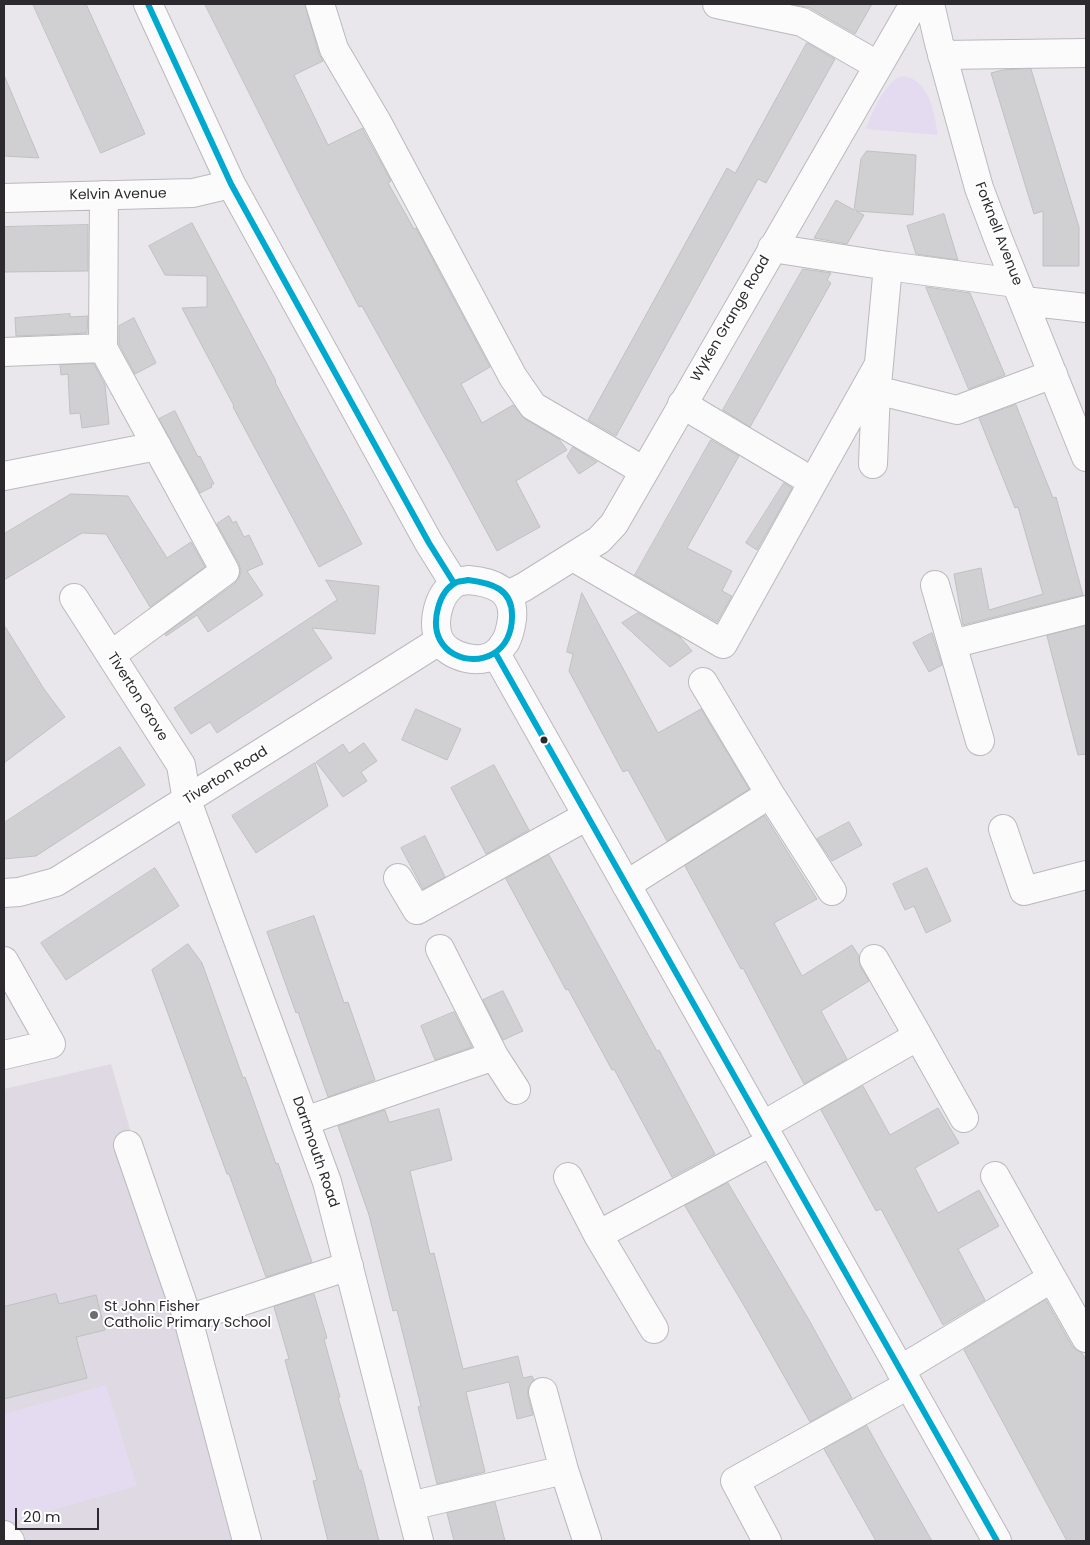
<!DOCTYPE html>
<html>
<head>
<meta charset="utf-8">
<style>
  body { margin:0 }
  #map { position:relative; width:1090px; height:1545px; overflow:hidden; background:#e9e7ec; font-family:Poppins,sans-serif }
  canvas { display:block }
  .frame { position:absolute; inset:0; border:5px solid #2c2a2e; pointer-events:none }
  .scale { position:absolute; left:15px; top:1508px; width:84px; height:22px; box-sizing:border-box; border:2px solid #2c2a2e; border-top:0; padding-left:6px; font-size:15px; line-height:18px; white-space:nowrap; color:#2c2a2e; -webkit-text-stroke:4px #fff; paint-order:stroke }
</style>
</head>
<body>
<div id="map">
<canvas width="1090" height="1545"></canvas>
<div class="frame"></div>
<div class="scale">20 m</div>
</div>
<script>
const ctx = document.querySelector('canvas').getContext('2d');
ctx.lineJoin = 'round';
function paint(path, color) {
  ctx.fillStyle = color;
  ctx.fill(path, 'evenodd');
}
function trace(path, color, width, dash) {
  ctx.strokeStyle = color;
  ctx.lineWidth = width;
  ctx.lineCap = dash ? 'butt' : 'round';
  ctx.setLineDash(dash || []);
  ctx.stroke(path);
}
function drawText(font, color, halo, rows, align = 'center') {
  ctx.font = font + ' Poppins,sans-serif';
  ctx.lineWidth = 4;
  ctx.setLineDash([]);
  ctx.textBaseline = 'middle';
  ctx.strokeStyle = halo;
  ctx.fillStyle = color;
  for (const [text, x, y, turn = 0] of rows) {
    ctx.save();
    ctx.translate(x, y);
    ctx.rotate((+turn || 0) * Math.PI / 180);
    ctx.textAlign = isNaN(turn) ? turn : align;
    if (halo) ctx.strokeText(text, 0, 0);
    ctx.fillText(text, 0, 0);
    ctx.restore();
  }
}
const built = new Path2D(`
  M 111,1064 L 250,1541 L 4,1541 L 4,1089 Z`);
const green = new Path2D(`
  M 902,76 C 930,79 934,112 938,135 L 866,129 C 871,114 886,80 902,76 Z
  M 106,1385 L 137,1486 L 4,1524 L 4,1414 Z`);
const building = new Path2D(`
  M 33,4 L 86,4 L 145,134 L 101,153 Z
  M 205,4 L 305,4 L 319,54 L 323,61 L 294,75 L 328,145 L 363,128 L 363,130 L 391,181 L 388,183 L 414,229 L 416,228 L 490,367 L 461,384 L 482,423 L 513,405 L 525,419 L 559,439 L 567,450 L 516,481 L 540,527 L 497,551 L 449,462 L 362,306 L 359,307 L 299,193 Z
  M 791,4 L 872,4 L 855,34 L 810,8 Z
  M 807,43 L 835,59 L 766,183 L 758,179 L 616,436 L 588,420 L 727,168 L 735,173 Z
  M 1031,69 L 1079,227 L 1079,266 L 1043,266 L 1043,211 L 1034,214 L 991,73 L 1002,70 Z
  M 4,75 L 39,158 L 4,156 Z
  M 867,151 L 916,155 L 913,215 L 856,211 L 864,215 L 847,244 L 814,238 L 836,200 L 854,210 L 861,159 Z
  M 944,214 L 958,260 L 916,254 L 907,226 Z
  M 192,223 L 276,381 L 275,382 L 296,422 L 362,544 L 319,567 L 233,407 L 234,406 L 182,308 L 207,307 L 207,276 L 165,275 L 149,246 Z
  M 88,225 L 88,271 L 4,272 L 4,227 Z
  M 803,269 L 831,273 L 827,280 L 831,283 L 750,427 L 723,410 Z
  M 926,287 L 970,293 L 1005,375 L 969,389 Z
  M 70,314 L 70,317 L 88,316 L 87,333 L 16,336 L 15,318 Z
  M 134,318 L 156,363 L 135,374 L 119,344 L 119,326 Z
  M 94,364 L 105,385 L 109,424 L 82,428 L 80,413 L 70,414 L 68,374 L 61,375 L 60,365 Z
  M 1016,405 L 1053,498 L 1056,497 L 1083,595 L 963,625 L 954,574 L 981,568 L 989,610 L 1043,594 L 1018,507 L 1015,508 L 979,418 Z
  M 175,411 L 198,457 L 200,456 L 214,484 L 211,484 L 212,487 L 200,493 L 159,419 Z
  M 711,440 L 739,456 L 687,548 L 732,571 L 722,591 L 732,596 L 717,622 L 635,575 Z
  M 573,447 L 597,462 L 579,474 L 567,457 Z
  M 784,483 L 792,488 L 757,550 L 746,543 Z
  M 71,494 L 128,496 L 167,558 L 191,542 L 205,567 L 150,607 L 106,534 L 82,533 L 4,580 L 4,534 Z
  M 229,516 L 233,523 L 236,521 L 244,537 L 249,535 L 263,564 L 247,571 L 263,595 L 208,632 L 197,615 L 166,636 L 165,634 L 234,584 L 239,578 L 241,571 L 239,564 L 217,524 Z
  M 326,580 L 379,586 L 375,634 L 312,628 L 332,658 L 217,733 L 210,722 L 191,734 L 174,708 L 337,600 Z
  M 582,593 L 658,733 L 701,709 L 749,789 L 667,841 L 628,770 L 623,772 L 569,671 L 573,654 L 567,652 Z
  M 638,613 L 680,637 L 692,651 L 670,667 L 622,623 Z
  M 4,625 L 44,689 L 65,717 L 4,763 Z
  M 1086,626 L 1086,754 L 1078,755 L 1047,636 Z
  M 932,633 L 942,665 L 929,672 L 913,643 Z
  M 416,709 L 461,729 L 447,760 L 402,740 Z
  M 364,743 L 377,761 L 361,772 L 367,781 L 343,797 L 316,762 L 343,744 L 349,753 Z
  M 120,747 L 145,785 L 36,856 L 4,859 L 4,823 Z
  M 315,763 L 328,806 L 256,853 L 232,816 Z
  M 494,765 L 529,830 L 486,854 L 451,788 Z
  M 765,816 L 817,899 L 774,923 L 802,976 L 852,945 L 859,956 L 860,966 L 869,981 L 821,1011 L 847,1059 L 804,1084 L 743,968 L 741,969 L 685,866 Z
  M 849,822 L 862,845 L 832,861 L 817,839 Z
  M 425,836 L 445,877 L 423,889 L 401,848 Z
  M 549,855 L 657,1051 L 659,1050 L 715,1154 L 672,1177 L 614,1069 L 612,1070 L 568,989 L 566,990 L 506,879 Z
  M 155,868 L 179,906 L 66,980 L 41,943 Z
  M 927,868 L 951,921 L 926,933 L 914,906 L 905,910 L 893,884 Z
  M 314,916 L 344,1003 L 348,1002 L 375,1080 L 328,1097 L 298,1012 L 296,1013 L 267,932 Z
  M 188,944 L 202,963 L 243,1078 L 245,1077 L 276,1164 L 278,1163 L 312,1262 L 266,1277 L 229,1174 L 227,1174 L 152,970 Z
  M 503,991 L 523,1031 L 503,1040 L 483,1000 Z
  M 454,1012 L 472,1047 L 435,1060 L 421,1026 Z
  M 863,1086 L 890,1135 L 938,1108 L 959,1143 L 915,1168 L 938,1213 L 979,1190 L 999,1226 L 958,1249 L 985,1300 L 943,1325 L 881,1209 L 876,1211 L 821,1110 Z
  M 439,1109 L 452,1160 L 410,1171 L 430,1254 L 434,1253 L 463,1369 L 518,1356 L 523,1378 L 532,1376 L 534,1380 L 528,1388 L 528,1396 L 533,1415 L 517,1419 L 509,1382 L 466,1392 L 485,1472 L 437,1484 L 418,1407 L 421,1406 L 397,1310 L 393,1311 L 369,1215 L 338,1126 L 385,1110 L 389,1122 Z
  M 728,1183 L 809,1320 L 852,1398 L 810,1422 L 746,1309 L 685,1206 Z
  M 56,1294 L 59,1304 L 96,1295 L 105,1330 L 76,1337 L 87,1378 L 4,1399 L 4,1307 Z
  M 314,1294 L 327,1338 L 324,1339 L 340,1397 L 338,1397 L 359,1470 L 361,1470 L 379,1541 L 328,1541 L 313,1481 L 317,1480 L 285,1360 L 289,1359 L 274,1307 Z
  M 1046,1300 L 1072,1346 L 1078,1351 L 1082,1353 L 1086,1360 L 1086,1541 L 1067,1541 L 964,1350 Z
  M 867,1426 L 883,1455 L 932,1541 L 876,1541 L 824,1449 Z
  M 495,1502 L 505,1541 L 454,1541 L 447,1513 Z`);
const minor = new Path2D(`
  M 148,4 L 231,184 L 429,543 L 454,583
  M 320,4 L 334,49 L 377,122 L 513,377 L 533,406 L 644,471
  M 717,4 L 802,22 L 877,65
  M 930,4 L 939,43 L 979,188 L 999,241 L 1086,457
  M 942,55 L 1086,53
  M 104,195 L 103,348 L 225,571 L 111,655
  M 4,198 L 193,193 L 231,184
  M 772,248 L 888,266
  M 1024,301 L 1086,308
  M 4,352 L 103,348
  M 877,385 L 888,266 L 1016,283
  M 682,404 L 813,482 L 878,366
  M 873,464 L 876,390 L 957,410 L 1053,374
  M 4,476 L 157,446
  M 573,557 L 723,644 L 813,482
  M 468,580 C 493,582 515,590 512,619 C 511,626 509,635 506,641 C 503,645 499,651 496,653 C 481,666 447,657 439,639 C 432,622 438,595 454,584 C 457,581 464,581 468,580 Z
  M 935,585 L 952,644
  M 508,595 L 524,587 L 599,540 L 614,524 L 914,4
  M 74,598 L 181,765 L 187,801 L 327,1182 L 419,1541
  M 496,654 L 997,1541
  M 980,741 L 952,644 L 1086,610
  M 770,794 L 832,891
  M 1003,829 L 1024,891 L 1086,875
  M 398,878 L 417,910 L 587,816
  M 626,885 L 770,794 L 703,682
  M 4,893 L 19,892 L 56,882 L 439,641
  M 440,949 L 494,1056
  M 4,961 L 51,1044 L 4,1055
  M 918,1036 L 964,1118
  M 305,1121 L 494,1056 L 516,1090
  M 762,1126 L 918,1036 L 874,959
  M 128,1145 L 188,1319
  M 995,1176 L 1052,1278
  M 568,1177 L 598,1235 L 771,1142
  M 598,1235 L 654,1329
  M 900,1370 L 1052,1278 L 1086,1338
  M 543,1392 L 564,1470
  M 410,1506 L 564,1470 L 587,1540
  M 4,1535 L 10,1541
  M 247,1541 L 188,1319 L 349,1266
  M 767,1541 L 735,1481 L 908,1385`);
const bus1 = new Path2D(`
  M 148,4 L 231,184 L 429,543 L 454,583
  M 468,580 C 492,583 513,589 512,617 C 512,624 510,633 507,639 C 494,665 454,666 440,640 C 431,623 438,591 457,582 C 460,581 464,581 468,580 Z
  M 496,654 L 997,1541`);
const markers = [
  [544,740,4.5,"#2c2a2e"],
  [94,1315,5,"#6e6c70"]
];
const streetNames = [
  ["Kelvin Avenue",118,195,-1],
  ["Forknell Avenue",998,234,69],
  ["Wyken Grange Road",731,319,-60],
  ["Tiverton Grove",137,697,58],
  ["Tiverton Road",226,776,-32],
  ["Dartmouth Road",315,1152,71]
];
const poiNames = [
  ["St John Fisher",104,1307],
  ["Catholic Primary School",104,1323]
];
paint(built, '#ded9e3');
paint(green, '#e4dbf1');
paint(building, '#d0cfd1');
trace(building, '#c0c0c1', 1);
trace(minor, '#bbb9bd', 30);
trace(minor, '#fcfbfc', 28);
trace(bus1, '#00a9ce', 6);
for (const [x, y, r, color] of markers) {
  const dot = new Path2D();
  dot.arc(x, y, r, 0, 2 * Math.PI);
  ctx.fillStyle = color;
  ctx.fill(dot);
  trace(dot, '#fff', 2);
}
drawText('14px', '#2c2a2e', '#fff', streetNames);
drawText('14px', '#2c2a2e', '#fff', poiNames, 'left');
</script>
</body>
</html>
